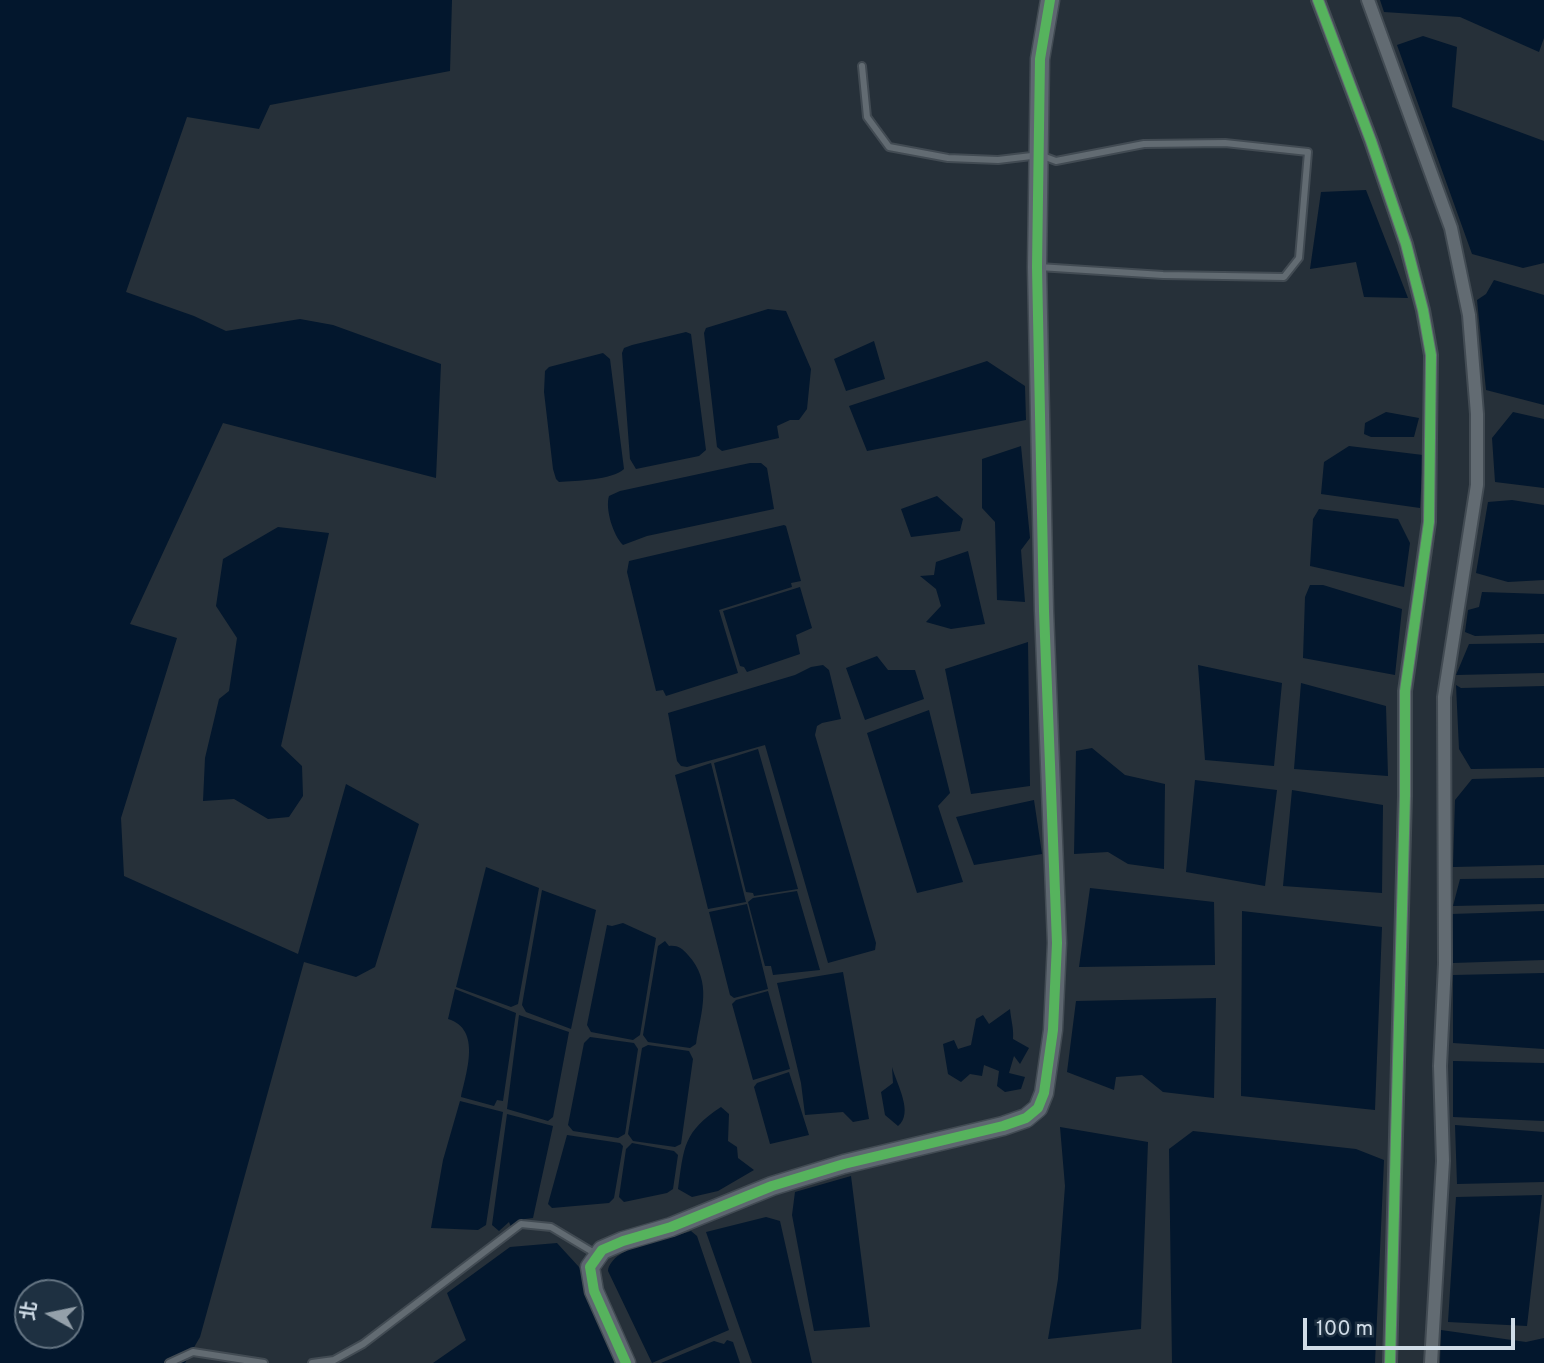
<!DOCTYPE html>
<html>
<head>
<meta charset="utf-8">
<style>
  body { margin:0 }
  #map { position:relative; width:1544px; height:1363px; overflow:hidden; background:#263039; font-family:Overpass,"Noto Sans TC",sans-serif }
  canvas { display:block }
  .north { position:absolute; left:14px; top:1279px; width:70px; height:70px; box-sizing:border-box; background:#1e3041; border:2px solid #657583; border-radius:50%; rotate:279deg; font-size:19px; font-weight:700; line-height:28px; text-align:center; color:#d0dce7 }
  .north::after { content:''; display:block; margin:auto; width:24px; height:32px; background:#94a0aa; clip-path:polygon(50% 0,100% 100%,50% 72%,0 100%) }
  .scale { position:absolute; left:1303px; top:1318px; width:212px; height:32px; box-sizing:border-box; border:4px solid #d0dce7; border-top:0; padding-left:9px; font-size:21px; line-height:24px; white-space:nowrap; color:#d0dce7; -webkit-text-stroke:5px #1e3041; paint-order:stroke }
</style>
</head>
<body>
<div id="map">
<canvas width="1544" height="1363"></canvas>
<div class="north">北</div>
<div class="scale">100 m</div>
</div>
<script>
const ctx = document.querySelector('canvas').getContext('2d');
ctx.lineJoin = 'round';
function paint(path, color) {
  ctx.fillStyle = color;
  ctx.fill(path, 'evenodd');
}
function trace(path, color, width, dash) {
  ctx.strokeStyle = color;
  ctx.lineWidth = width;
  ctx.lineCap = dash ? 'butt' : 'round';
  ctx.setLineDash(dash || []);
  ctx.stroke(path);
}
const water = new Path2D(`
  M 0,0 L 452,0 L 450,71 L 270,105 L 259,129 L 187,117 L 126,292 L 194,316 L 226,331 L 300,319 L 333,325 L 441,364 L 436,478 L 223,423 L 130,624 L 177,638 L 121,818 L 124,876 L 298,954 L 346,784 L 419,824 L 375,967 L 356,977 L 304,962 L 200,1337 L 185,1363 L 0,1363 ZM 28,1293 L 70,1293 L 70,1335 L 28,1335 Z
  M 1380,0 L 1544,0 L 1544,38 L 1539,52 L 1460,17 L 1384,12 Z
  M 1423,36 L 1457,47 L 1452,107 L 1544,141 L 1544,263 L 1523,268 L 1472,254 L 1397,45 Z
  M 1366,190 L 1408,298 L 1364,297 L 1356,262 L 1310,269 L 1321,192 Z
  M 1494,280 L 1544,295 L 1544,405 L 1486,390 L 1477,300 L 1486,294 Z
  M 768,309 L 786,311 L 811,369 L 807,409 L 799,420 L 790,420 L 777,426 L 779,438 L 722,451 L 717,447 L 704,333 L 706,328 Z
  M 686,332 L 691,334 L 706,450 L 699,456 L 636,469 L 630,459 L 622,353 L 624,348 L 632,345 Z
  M 874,341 L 885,379 L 846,391 L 834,359 Z
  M 603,353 L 610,359 L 624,469 C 612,480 576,481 559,482 L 556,479 L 553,469 L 544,392 L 545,371 L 549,367 Z
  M 987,361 L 1025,386 L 1026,420 L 867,451 L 849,406 Z
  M 1386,412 L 1419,418 L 1414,437 L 1371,437 L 1364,434 L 1365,423 Z
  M 1513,412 L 1544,419 L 1544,488 L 1495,482 L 1492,438 Z
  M 1021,446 L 1030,538 L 1021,550 L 1025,602 L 997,600 L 995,522 L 982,508 L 982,459 Z
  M 1349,446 L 1423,455 L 1420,508 L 1321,494 L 1324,462 Z
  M 750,463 L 761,463 L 767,468 L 774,509 L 647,536 L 623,545 C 613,535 605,509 609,496 L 620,491 Z
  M 937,496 L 963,519 L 960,531 L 911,537 L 901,509 Z
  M 1512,500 L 1544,505 L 1544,580 L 1508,582 L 1476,573 L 1488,502 Z
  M 1319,509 L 1398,519 L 1410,543 L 1404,587 L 1310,566 L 1313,519 Z
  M 784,525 L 786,526 L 801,581 L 791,583 L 792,587 L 719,610 L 738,673 L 666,696 L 663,690 L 656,691 L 627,572 L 629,561 Z
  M 278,527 L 329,533 L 281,746 L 302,766 L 303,796 L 289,817 L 268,819 L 234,799 L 203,801 L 205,758 L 219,699 L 229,691 L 237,638 L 216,606 L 223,559 Z
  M 968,551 L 985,624 L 951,629 L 926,622 L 941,606 L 936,589 L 920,576 L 934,575 L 936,562 Z
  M 1310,585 L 1323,585 L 1402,609 L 1395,675 L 1303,658 L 1305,597 Z
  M 800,587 L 812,628 L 796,635 L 800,654 L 747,672 L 744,667 L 740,666 L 723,611 Z
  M 1482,592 L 1544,594 L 1544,634 L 1475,636 L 1465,632 L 1468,610 L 1479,607 Z
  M 1028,642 L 1030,786 L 971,794 L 945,669 Z
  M 1544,643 L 1544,673 L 1456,675 L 1469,644 Z
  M 877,656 L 888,670 L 915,670 L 924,699 L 865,720 L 846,668 Z
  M 823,665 L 829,670 L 841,719 L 822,723 L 817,726 L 815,735 L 876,943 L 875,950 L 828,963 L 765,745 L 687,767 L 681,766 L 677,761 L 668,713 L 795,675 L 811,667 Z
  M 1198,665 L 1282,683 L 1274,766 L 1205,760 Z
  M 1301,683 L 1386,706 L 1388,776 L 1294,769 Z
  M 1456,685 L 1461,688 L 1544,686 L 1544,768 L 1471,769 L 1459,749 Z
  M 929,710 L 950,793 L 938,806 L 963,882 L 917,893 L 867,733 Z
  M 1092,748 L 1125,775 L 1165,784 L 1164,869 L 1128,864 L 1108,852 L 1074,854 L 1076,751 Z
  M 758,749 L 798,889 L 754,896 L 753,893 L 746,892 L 714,763 Z
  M 711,763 L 746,902 L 708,909 L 675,775 Z
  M 1544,777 L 1544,865 L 1453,867 L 1455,800 L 1472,779 Z
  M 1195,780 L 1277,790 L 1265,886 L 1186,872 Z
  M 1292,790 L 1383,805 L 1382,893 L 1283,886 Z
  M 1034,800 L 1042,854 L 974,865 L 956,817 Z
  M 486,867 L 539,888 L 518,1004 L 511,1007 L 456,987 Z
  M 1544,878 L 1544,904 L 1453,906 L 1460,879 Z
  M 1090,888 L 1214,902 L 1215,965 L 1079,967 Z
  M 542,890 L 596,910 L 571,1029 L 526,1012 L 522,1005 Z
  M 797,891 L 820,970 L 773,975 L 771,966 L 765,966 L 748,902 L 753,898 Z
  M 747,904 L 768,989 L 734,998 L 730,995 L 709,912 Z
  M 1242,911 L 1382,927 L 1375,1110 L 1241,1096 Z
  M 1544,911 L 1544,960 L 1453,963 L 1451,914 Z
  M 623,923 L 656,938 L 640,1035 L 633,1040 L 591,1032 L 587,1025 L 607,925 L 612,926 Z
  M 665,941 L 669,946 C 677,945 682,948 688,955 C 713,982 701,1011 696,1044 L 690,1048 L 648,1042 L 643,1035 L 658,946 Z
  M 843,972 L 869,1119 L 853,1122 L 843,1112 L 805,1115 L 801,1083 L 777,983 Z
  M 1544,973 L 1544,1049 L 1453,1043 L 1453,975 Z
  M 455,989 L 516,1013 L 503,1101 L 497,1100 L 494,1106 L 461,1097 C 466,1073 482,1029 448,1019 Z
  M 768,991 L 790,1069 L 753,1080 L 732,1004 L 736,1000 Z
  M 1216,998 L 1214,1098 L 1163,1092 L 1142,1075 L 1116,1077 L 1114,1090 L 1067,1072 L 1076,1001 Z
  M 1010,1009 C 1011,1020 1014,1029 1013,1039 L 1029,1048 L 1020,1064 L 1014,1056 L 1009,1073 L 1025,1077 L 1021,1089 L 1005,1092 L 997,1086 L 999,1071 L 984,1065 L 982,1076 L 970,1074 L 961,1082 L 948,1074 L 943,1044 L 954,1040 L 958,1049 L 971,1045 L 976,1019 L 983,1015 L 989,1024 Z
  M 519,1015 L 569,1032 L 553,1117 L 548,1121 L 507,1109 Z
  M 590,1037 L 634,1043 L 638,1049 L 625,1134 L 618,1138 L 573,1131 L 568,1125 L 584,1043 Z
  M 648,1045 L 689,1051 L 693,1059 L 681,1144 L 675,1147 L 633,1141 L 628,1134 L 642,1048 Z
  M 1453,1061 L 1544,1063 L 1544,1121 L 1453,1117 Z
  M 892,1067 C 897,1085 914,1113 898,1126 L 885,1115 L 881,1092 L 893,1083 Z
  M 789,1072 L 809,1135 L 770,1144 L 754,1087 L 757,1083 Z
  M 460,1101 L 503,1112 L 486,1225 L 478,1230 L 431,1228 L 443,1160 Z
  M 721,1107 L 729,1114 L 728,1141 L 737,1147 L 738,1158 L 754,1170 L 718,1191 L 692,1197 L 678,1189 C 684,1147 683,1132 721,1107 Z
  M 507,1114 L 553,1126 L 533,1218 L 525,1219 L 511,1227 L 509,1222 L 499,1231 L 492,1225 Z
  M 1455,1125 L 1544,1132 L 1544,1182 L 1457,1184 Z
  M 1060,1127 L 1148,1142 L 1141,1329 L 1048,1339 L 1058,1279 L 1065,1186 Z
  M 1193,1131 L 1356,1149 L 1384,1160 L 1375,1363 L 1172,1363 L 1169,1149 Z
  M 567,1135 L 620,1143 L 623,1146 L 614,1198 L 609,1203 L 552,1208 L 548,1204 Z
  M 632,1143 L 674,1151 L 678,1155 L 673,1189 L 667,1193 L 624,1202 L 619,1197 L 626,1149 Z
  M 851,1176 L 870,1327 L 814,1331 L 792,1215 L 795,1192 Z
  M 1542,1195 L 1527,1326 L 1448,1322 L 1456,1197 Z
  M 766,1217 L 780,1221 L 812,1363 L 752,1363 L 706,1232 Z
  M 691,1231 L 697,1236 L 729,1330 L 652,1363 L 608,1271 C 612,1245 669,1239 691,1231 Z
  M 557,1243 L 590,1279 L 616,1363 L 433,1363 L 466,1340 L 447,1293 L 510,1247 Z
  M 1441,1330 L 1526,1342 L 1544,1338 L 1544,1363 L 1440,1363 Z
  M 727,1340 L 733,1342 L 740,1363 L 661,1363 L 714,1341 L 724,1344 Z`);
const lane = new Path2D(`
  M 862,66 L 867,117 L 889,147 L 948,158 L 998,160 L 1040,155 L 1056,161 L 1144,144 L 1225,143 L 1308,152 L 1299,258 L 1284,277 L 1163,275 L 1039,267
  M 169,1363 L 193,1352 L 264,1363
  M 312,1363 L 334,1360 L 363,1344 L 521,1224 L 551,1227 L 596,1254`);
const street = new Path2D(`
  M 1318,0 L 1371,141 L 1406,244 L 1423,310 L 1431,355 L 1429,522 L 1405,691 L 1405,796 L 1390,1363
  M 1368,0 L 1451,228 L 1469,315 L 1477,414 L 1477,485 L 1444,697 L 1445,964 L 1440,1066 L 1443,1161 L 1431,1363`);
const secondary = new Path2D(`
  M 626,1363 L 594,1291 L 590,1267 L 602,1250 L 623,1241 L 671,1227 L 772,1186 L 844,1164 L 1003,1126 L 1026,1118 L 1038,1108 L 1044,1093 L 1053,1030 L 1057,943 L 1044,611 L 1037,267 L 1040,59 L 1050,0`);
const cycleway = new Path2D(`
  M 1318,0 L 1371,141 L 1406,244 L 1423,310 L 1431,355 L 1429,522 L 1405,691 L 1405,796 L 1390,1363
  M 626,1363 L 594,1291 L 590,1267 L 602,1250 L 623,1241 L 671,1227 L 772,1186 L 844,1164 L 1003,1126 L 1026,1118 L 1038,1108 L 1044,1093 L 1053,1030 L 1057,943 L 1044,611 L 1037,267 L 1040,59 L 1050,0`);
paint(water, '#03172d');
trace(lane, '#424b53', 10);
trace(street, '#424b53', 16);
trace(secondary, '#424b53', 21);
trace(lane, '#626b72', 6);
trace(street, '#626b72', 12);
trace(secondary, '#5e6770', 18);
trace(cycleway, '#56b35d', 10);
</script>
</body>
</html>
